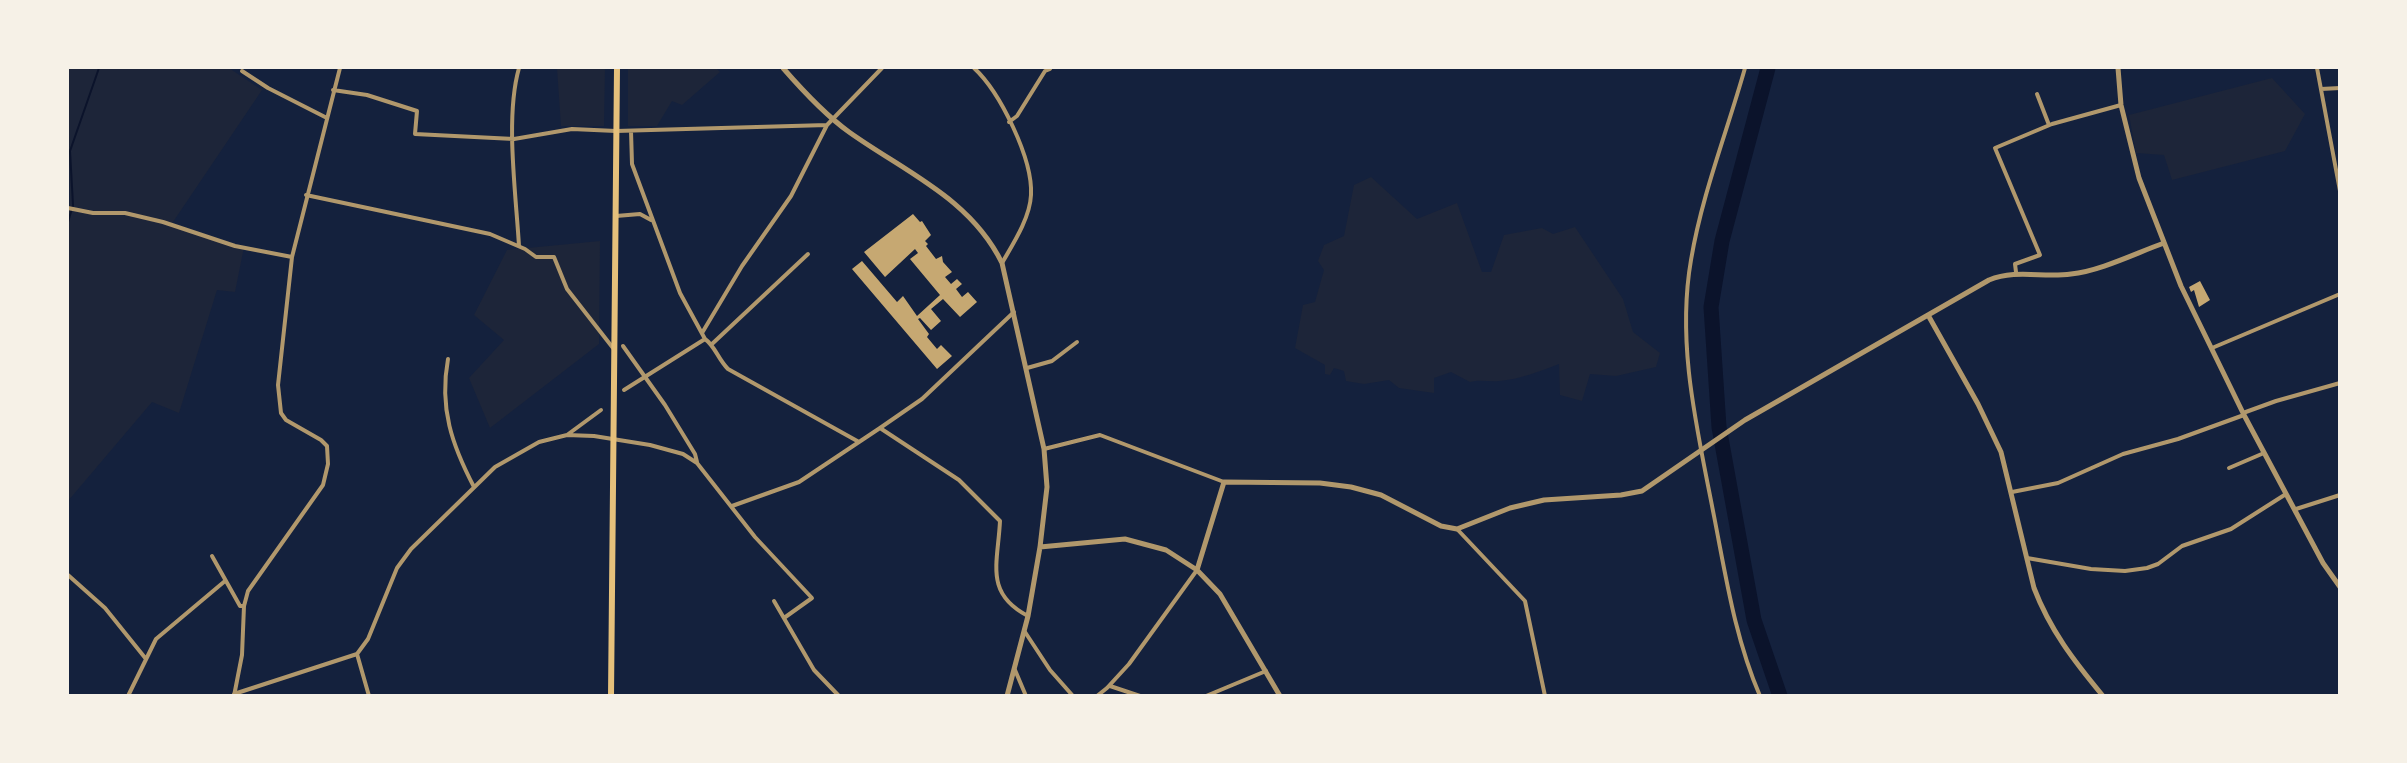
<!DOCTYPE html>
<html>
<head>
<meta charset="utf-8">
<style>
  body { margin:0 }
  #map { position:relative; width:2407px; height:763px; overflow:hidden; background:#14213d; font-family:"DM Sans",sans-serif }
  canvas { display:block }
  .frame { position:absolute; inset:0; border:69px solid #f6f1e7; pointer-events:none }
</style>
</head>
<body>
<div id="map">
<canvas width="2407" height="763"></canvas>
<div class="frame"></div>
</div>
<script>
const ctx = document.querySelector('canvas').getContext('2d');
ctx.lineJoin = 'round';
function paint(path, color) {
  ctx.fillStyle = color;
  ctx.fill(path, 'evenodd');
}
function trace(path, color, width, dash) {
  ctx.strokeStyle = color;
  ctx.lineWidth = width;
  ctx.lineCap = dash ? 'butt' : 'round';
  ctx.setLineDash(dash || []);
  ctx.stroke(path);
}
const green = new Path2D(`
  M 68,68 L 229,68 L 262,90 L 171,225 L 244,247 L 235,292 L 217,290 L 179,413 L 152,402 L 68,501 L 68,212 L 70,205 Z
  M 557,68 L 605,68 L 604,126 L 561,126 Z
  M 628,68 L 716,68 L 720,72 L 682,105 L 672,101 L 657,126 L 628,126 Z
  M 2272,78 L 2305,114 L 2285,151 L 2172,180 L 2164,155 L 2136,153 L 2129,115 Z
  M 1371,177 L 1417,219 L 1457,203 L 1482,272 L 1491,272 L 1504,235 L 1542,228 L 1553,234 L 1575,227 L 1623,299 L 1633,332 L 1660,353 L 1656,367 L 1616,376 L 1590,374 L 1582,401 L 1560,395 L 1559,364 C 1538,372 1521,379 1499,381 C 1489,382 1480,379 1470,382 L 1451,372 L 1434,378 L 1434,393 L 1399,388 L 1389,380 L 1364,384 L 1346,381 L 1344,371 L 1334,368 L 1330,375 L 1325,374 L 1325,365 L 1295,348 L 1303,305 L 1315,302 L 1324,270 L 1318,261 L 1324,245 L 1344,236 L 1354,185 Z
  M 600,241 L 599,344 L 490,428 L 469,378 L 504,340 L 474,315 L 507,250 Z`);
const stream = new Path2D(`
  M 68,222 L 73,205 L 70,151 L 99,68`);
const river = new Path2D(`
  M 1768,68 L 1722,241 L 1711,307 L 1719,427 L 1754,620 L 1780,696`);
const building = new Path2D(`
  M 913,214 L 920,222 L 922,221 L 931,235 L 925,241 L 928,244 L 926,246 L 936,259 L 942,256 L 943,262 L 952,272 L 945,277 L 951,284 L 957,279 L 962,284 L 956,289 L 962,297 L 968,292 L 977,302 L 960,317 L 943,299 L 931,309 L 941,321 L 931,330 L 920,318 L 918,319 L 929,334 L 927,337 L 937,349 L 941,345 L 952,356 L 937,369 L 852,269 L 862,261 L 897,302 L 903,296 L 917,316 L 940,295 L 910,259 L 918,253 L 915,249 L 885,277 L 864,252 Z
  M 2200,281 L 2210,300 L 2199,307 L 2194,290 L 2191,292 L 2189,287 Z`);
const minor = new Path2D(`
  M 974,68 C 1000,92 1033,159 1031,195 C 1030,218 1013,244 1002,263
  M 1745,68 C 1727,132 1702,194 1691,260 C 1676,346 1698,432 1714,516 C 1726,577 1735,638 1760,696
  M 2317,68 L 2340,191
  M 242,71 L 268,88 L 325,117
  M 2321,89 L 2340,88
  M 333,90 L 367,95 L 417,111 L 415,134 L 514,139 L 572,129 L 616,131 L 827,125
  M 2037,94 L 2049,125
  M 1009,122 L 1017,116 L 1045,71 L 1050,69
  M 631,131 L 632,164 L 680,293 L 705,339 C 715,346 718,359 728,369 L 859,442
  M 306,195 L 490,234 L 525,249 L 536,257 L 554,257 L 567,289 L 613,348
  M 68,208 L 93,213 L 125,213 L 163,222 L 235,246 L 292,257
  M 616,216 L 640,214 L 651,220
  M 519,246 C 516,194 505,117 519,68
  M 2016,272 L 2015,264 L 2040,255 L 1995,148 L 2052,124 L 2121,105
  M 702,333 L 742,266 L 791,196 L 827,125 L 882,68
  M 712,344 L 808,254
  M 623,346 L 665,405 L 695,454 L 697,462
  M 2212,348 L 2340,294
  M 448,359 C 439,408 452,445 474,487
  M 1027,368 L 1052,361 L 1077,342
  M 624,390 L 705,339
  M 2243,413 L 2276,401 L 2340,383
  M 880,428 L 959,480 L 1000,521 C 998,563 984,593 1028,616
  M 567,435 L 601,410
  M 1044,449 L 1100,435 L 1224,482
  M 2229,468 L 2264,453
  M 2012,492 L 2058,483 L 2123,454 L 2178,439 L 2244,415
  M 732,506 L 799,482 L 880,428 L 922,399 L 1014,312
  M 2296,509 L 2340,495
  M 1457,529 L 1525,601 L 1545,696
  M 212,556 L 240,606 L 244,606
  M 2027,558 L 2091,569 L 2125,571 L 2147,568 L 2158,564 L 2182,546 L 2231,529 L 2286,494
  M 68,575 L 105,608 L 146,659
  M 774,601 L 814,670 L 839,696
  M 1025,632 L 1050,670 L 1073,696
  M 357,654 L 369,696
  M 1015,670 L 1026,696
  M 1110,686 L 1140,696
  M 234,694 L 357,654 L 368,639 L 397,568 L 411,549 L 495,467 L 539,442 L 567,435 L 594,436 L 650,445 L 683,454 L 697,463 L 755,537 L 812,598 L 784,618
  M 128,696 L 156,639 L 225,581
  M 234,696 L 242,655 L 244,606 L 248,591 L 323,485 L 328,464 L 327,446 L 321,440 L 286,420 L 281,413 L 278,385 L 292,257 L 340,68
  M 1097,696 L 1107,688 L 1129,664 L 1197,570
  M 1206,696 L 1266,671`);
const tertiary = new Path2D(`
  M 783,68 C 803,91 824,114 849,132 C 905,172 970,198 1002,263 L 1044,449 L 1047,487 L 1040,547 L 1028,616 L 1007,696
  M 2118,68 L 2121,105 L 2139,178 L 2181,286 L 2244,415 L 2323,563 L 2340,587
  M 1928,315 L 1978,404 L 2001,452 L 2034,588 C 2050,630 2074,661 2103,696
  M 1040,547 L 1125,539 L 1166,550 L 1197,570 L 1224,482 L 1320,483 L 1351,487 L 1381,495 L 1441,526 L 1457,529 L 1510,508 L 1544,500 L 1621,495 L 1642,491 L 1745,420 L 1989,280 C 2016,269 2043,278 2071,274 C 2100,271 2136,253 2164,243
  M 1197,570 L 1220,594 L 1280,696`);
const primary = new Path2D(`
  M 611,696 L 617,68`);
paint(green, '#1d2539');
trace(stream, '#0b132b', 2);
trace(river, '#0b132b', 15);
paint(building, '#c6a872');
trace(minor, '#b1986c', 4);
trace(tertiary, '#b1986c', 5);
trace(primary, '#e5c07b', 6);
</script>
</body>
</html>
